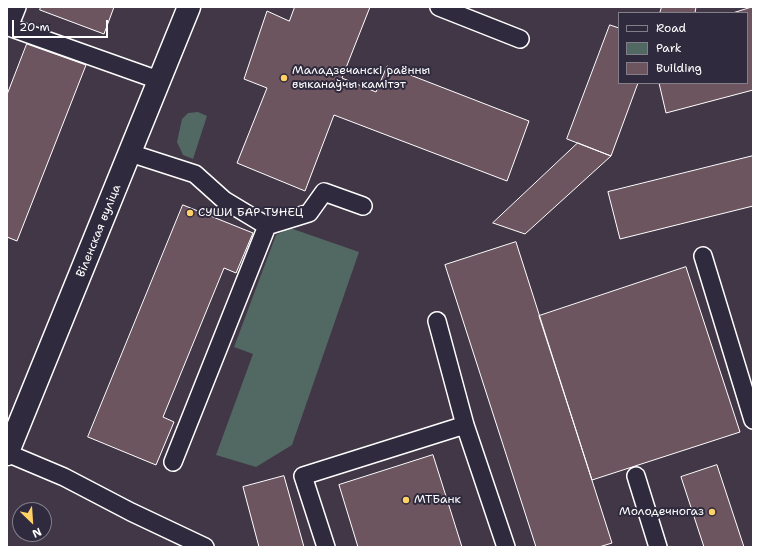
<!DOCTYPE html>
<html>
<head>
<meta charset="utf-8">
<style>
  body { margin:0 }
  #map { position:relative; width:760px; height:554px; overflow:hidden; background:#423747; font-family:"Shantell Sans",sans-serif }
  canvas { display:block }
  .frame { position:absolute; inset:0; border:8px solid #fff; pointer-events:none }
  .legend { position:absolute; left:618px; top:12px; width:130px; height:72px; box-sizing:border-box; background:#2f2a3d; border:1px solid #827f8b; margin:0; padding:5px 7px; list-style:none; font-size:12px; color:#fff }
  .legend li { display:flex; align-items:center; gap:8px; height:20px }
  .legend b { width:20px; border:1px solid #827f8b }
  .north { position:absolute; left:12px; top:502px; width:40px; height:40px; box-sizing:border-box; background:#2f2a3d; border:1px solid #827f8b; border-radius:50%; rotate:155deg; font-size:11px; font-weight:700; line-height:16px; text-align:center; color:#fff }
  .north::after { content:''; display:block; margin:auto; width:14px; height:18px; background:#ffd166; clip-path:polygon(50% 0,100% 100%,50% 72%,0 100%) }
  .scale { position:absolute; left:12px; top:20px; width:96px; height:18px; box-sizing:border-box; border:2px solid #fff; border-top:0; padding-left:5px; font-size:12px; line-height:14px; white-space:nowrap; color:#fff; -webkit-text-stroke:3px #2f2a3d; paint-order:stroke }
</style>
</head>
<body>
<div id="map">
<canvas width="760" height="554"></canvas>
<div class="frame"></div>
<ul class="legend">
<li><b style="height:5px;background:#2f2a3d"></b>Road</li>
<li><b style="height:11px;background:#526862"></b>Park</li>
<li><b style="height:11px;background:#6d555f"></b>Building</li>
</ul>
<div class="north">N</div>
<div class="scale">20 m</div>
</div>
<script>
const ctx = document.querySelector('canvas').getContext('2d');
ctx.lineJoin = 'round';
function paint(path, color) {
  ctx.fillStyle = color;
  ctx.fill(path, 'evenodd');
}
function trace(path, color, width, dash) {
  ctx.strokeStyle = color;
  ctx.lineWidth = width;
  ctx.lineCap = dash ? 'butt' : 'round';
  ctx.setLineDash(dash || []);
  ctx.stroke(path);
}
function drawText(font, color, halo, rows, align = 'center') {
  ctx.font = font + ' "Shantell Sans",sans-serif';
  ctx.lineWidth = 4;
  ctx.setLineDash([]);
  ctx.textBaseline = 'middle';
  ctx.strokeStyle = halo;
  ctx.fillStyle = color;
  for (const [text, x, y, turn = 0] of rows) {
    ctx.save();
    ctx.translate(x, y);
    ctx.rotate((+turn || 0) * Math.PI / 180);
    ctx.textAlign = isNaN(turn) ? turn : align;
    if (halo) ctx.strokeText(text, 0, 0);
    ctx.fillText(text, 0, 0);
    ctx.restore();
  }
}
const green = new Path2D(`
  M 198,112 L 207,116 L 193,159 L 183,155 L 177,142 L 182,119 L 188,113 Z
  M 290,228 L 359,252 L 292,445 L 256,467 L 216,455 L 253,354 L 234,347 L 276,235 Z`);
const building = new Path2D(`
  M 41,7 L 114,7 L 104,34 L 40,10 Z
  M 295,7 L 370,7 L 342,78 L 376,92 L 387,66 L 529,121 L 507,181 L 334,115 L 305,191 L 237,163 L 267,88 L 244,79 L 267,11 L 289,21 Z
  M 662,7 L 696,7 L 695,13 L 660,13 Z
  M 753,7 L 753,90 L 666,113 L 659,83 L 747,83 L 747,13 L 733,13 Z
  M 610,25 L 619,28 L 619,83 L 638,83 L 611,156 L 567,139 Z
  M 27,44 L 86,65 L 17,241 L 7,237 L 7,95 Z
  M 578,143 L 611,156 L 525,234 L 493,223 Z
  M 753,156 L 753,206 L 620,239 L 608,192 Z
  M 183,205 L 253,233 L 236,273 L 224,268 L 163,417 L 174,422 L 156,465 L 88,437 Z
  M 516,242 L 612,543 L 599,547 L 536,547 L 445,265 Z
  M 686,267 L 740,432 L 592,480 L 539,316 Z
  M 433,455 L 462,547 L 358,547 L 339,485 Z
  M 717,465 L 744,547 L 704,547 L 681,477 Z
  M 284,476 L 304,547 L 259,547 L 243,487 Z`);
const service = new Path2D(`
  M 17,7 L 9,27 L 161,81
  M 439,7 L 520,39
  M 130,153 L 195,174 L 224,200 L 267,226 L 173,462
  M 267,226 L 309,213 L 324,192 L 363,206
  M 703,256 L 753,420
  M 437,321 L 465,425 L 506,547
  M 7,453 L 64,477 L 131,512 L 205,547
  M 636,476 L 658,547
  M 326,547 L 303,476 L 465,425`);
const primary = new Path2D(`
  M 7,454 L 189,7`);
const markers = [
  [284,78,4,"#ffd166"],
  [190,213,4,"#ffd166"],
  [406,500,4,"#ffd166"],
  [712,512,4,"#ffd166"]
];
const poiNames = [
  ["Маладзечанскі раённы",292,71],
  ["выканаўчы камітэт",292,85],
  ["СУШИ БАР ТУНЕЦ",198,213],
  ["МТБанк",414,500],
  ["Молодечногаз",704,512,"right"]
];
const streetNames = [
  ["Віленская вуліца",99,231,-68]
];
paint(green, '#526862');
paint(building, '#6d555f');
trace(building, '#fff', 1);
trace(service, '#fff', 20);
trace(primary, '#fff', 25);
trace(service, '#2f2a3d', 17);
trace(primary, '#2f2a3d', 22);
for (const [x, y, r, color] of markers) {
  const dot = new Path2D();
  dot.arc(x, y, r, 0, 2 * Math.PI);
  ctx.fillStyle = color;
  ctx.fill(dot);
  trace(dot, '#2f2a3d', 1.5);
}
drawText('12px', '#fff', '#2f2a3d', poiNames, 'left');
drawText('12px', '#fff', '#2f2a3d', streetNames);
</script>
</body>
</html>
